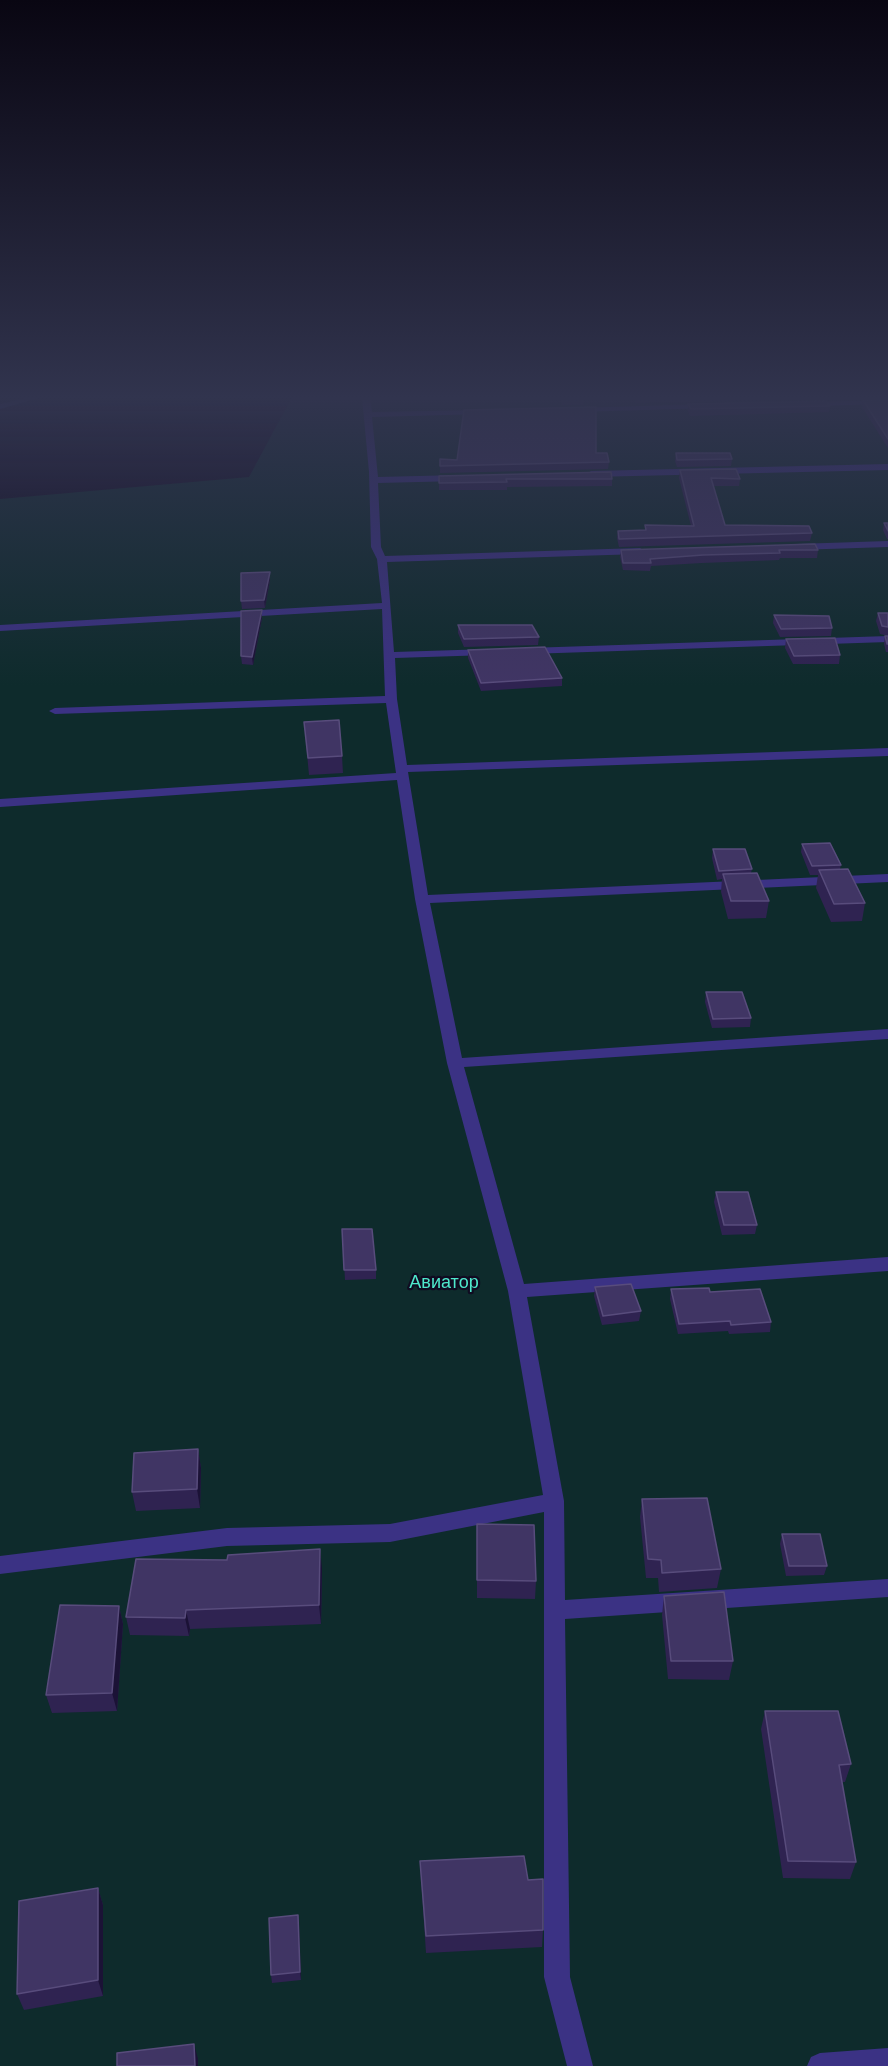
<!DOCTYPE html>
<html>
<head>
<meta charset="utf-8">
<style>
  body { margin:0 }
  canvas { display:block; background:#100b21 }
</style>
</head>
<body>
<canvas width="888" height="2066"></canvas>
<script>
const ctx = document.querySelector('canvas').getContext('2d');
ctx.lineJoin = 'round';
function paint(path, color) {
  ctx.fillStyle = color;
  ctx.fill(path, 'evenodd');
}
function trace(path, color, width, dash) {
  ctx.strokeStyle = color;
  ctx.lineWidth = width;
  ctx.lineCap = dash ? 'butt' : 'round';
  ctx.setLineDash(dash || []);
  ctx.stroke(path);
}
function drawText(font, color, halo, rows, align = 'center') {
  ctx.font = font + ' Arial,sans-serif';
  ctx.lineWidth = 4.5;
  ctx.setLineDash([]);
  ctx.textBaseline = 'middle';
  ctx.strokeStyle = halo;
  ctx.fillStyle = color;
  for (const [text, x, y, turn = 0] of rows) {
    ctx.save();
    ctx.translate(x, y);
    ctx.rotate((+turn || 0) * Math.PI / 180);
    ctx.textAlign = isNaN(turn) ? turn : align;
    if (halo) ctx.strokeText(text, 0, 0);
    ctx.fillText(text, 0, 0);
    ctx.restore();
  }
}
const green = new Path2D(`
  M 292,397 L 888,397 L 888,2066 L 0,2066 L 0,499 L 249,477 Z`);
const minor = new Path2D(`
  M 30,397 L 42,397 L 0,409 L 0,404 Z
  M 362,397 L 370,397 L 372,412 L 483,410 L 487,412 L 483,414 L 372,417 L 378,477 L 459,475 L 464,478 L 459,481 L 378,483 L 381,547 L 385,556 L 640,548 L 645,551 L 640,554 L 387,562 L 394,652 L 489,649 L 494,652 L 489,655 L 395,658 L 397,699 L 407,765 L 888,748 L 888,756 L 408,772 L 428,895 L 888,874 L 888,882 L 430,903 L 462,1058 L 888,1029 L 888,1039 L 464,1067 L 524,1284 L 888,1257 L 888,1271 L 527,1297 L 564,1501 L 565,1600 L 888,1579 L 888,1597 L 565,1619 L 570,1977 L 593,2066 L 567,2066 L 544,1977 L 544,1512 L 390,1542 L 227,1546 L 0,1574 L 0,1556 L 227,1528 L 390,1524 L 543,1495 L 508,1291 L 447,1063 L 415,899 L 397,780 L 0,807 L 0,799 L 396,773 L 386,703 L 55,714 L 49,711 L 55,708 L 385,696 L 382,609 L 0,631 L 0,625 L 382,603 L 377,559 L 371,547 L 369,472 Z
  M 888,400 L 888,404 L 810,406 L 806,404 L 810,402 Z
  M 708,404 L 712,406 L 711,408 L 576,412 L 572,410 L 576,408 Z
  M 888,464 L 888,470 L 591,477 L 587,474 L 591,471 Z
  M 888,541 L 888,547 L 796,550 L 791,547 L 796,544 Z
  M 888,636 L 888,642 L 528,654 L 523,651 L 528,648 Z
  M 888,2048 L 888,2066 L 807,2066 L 811,2057 L 820,2053 Z`);
const wall = new Path2D(`
  M 560,397 L 583,397 L 583,405 L 562,405 Z
  M 633,397 L 820,397 L 819,399 L 636,403 Z
  M 888,399 L 888,448 L 862,407 L 863,400 Z
  M 688,404 L 830,406 L 829,412 L 690,416 L 688,411 Z
  M 596,453 L 609,462 L 608,469 L 440,473 L 440,459 L 457,460 Z
  M 676,453 L 732,459 L 731,466 L 677,467 L 675,461 Z
  M 680,470 L 740,479 L 739,486 L 713,486 L 725,525 L 812,533 L 810,541 L 619,547 L 617,538 L 618,531 L 645,530 L 645,525 L 691,526 L 679,478 Z
  M 439,476 L 612,479 L 612,486 L 507,487 L 507,490 L 439,490 Z
  M 884,523 L 888,523 L 888,539 L 887,539 L 883,530 Z
  M 621,550 L 818,550 L 817,558 L 780,558 L 779,560 L 702,563 L 651,566 L 650,571 L 623,570 L 620,557 Z
  M 270,580 L 265,608 L 242,609 L 241,601 Z
  M 262,610 L 262,618 L 253,665 L 242,664 L 241,656 Z
  M 878,613 L 888,613 L 888,636 L 880,634 L 876,621 Z
  M 774,615 L 832,628 L 831,636 L 780,637 L 773,623 Z
  M 458,625 L 539,637 L 538,645 L 464,647 L 458,633 Z
  M 885,636 L 888,636 L 888,652 L 886,652 L 884,644 Z
  M 786,639 L 840,655 L 839,664 L 793,664 L 785,648 Z
  M 468,650 L 562,678 L 562,686 L 481,691 L 468,658 Z
  M 304,722 L 342,756 L 343,773 L 309,775 Z
  M 802,844 L 841,865 L 840,869 L 865,903 L 862,921 L 831,922 L 816,888 L 818,875 L 810,875 L 801,852 Z
  M 713,849 L 752,869 L 751,873 L 769,901 L 766,918 L 728,919 L 721,892 L 722,879 L 717,880 L 712,858 Z
  M 706,992 L 751,1018 L 750,1027 L 712,1028 L 705,1002 Z
  M 716,1192 L 757,1225 L 755,1234 L 722,1235 L 714,1202 Z
  M 342,1229 L 376,1270 L 376,1279 L 345,1280 Z
  M 595,1287 L 641,1311 L 639,1321 L 602,1325 L 594,1296 Z
  M 671,1289 L 710,1292 L 771,1322 L 770,1332 L 729,1334 L 728,1331 L 678,1334 L 670,1299 Z
  M 198,1449 L 201,1468 L 200,1508 L 136,1511 L 132,1492 Z
  M 642,1499 L 721,1569 L 717,1588 L 659,1592 L 658,1578 L 646,1578 L 640,1517 Z
  M 477,1524 L 536,1581 L 535,1599 L 477,1598 Z
  M 782,1534 L 827,1566 L 824,1575 L 786,1576 L 780,1544 Z
  M 227,1560 L 322,1568 L 321,1624 L 190,1629 L 189,1636 L 130,1635 L 126,1617 Z
  M 664,1596 L 733,1661 L 729,1680 L 668,1679 L 662,1615 Z
  M 119,1606 L 123,1624 L 117,1711 L 52,1713 L 46,1695 Z
  M 765,1711 L 851,1764 L 845,1782 L 842,1782 L 856,1862 L 850,1879 L 783,1878 L 761,1729 Z
  M 420,1861 L 528,1880 L 543,1930 L 542,1947 L 426,1953 L 421,1878 Z
  M 98,1888 L 103,1905 L 103,1996 L 24,2010 L 17,1994 Z
  M 298,1915 L 301,1980 L 272,1983 L 271,1975 Z`);
const shadedWall = new Path2D(`
  M 270,572 L 270,580 L 265,608 L 264,600 Z
  M 262,610 L 262,618 L 253,665 L 252,657 Z
  M 198,1449 L 201,1468 L 200,1508 L 197,1489 Z
  M 320,1549 L 322,1568 L 321,1624 L 319,1605 Z
  M 119,1606 L 123,1624 L 117,1711 L 112,1693 Z
  M 186,1610 L 190,1629 L 189,1636 L 185,1618 Z
  M 98,1888 L 103,1905 L 103,1996 L 98,1980 Z
  M 298,1915 L 299,1923 L 301,1980 L 300,1972 Z
  M 194,2044 L 198,2059 L 198,2066 L 195,2066 Z`);
const building = new Path2D(`
  M 562,397 L 583,397 L 583,398 L 562,399 Z
  M 888,399 L 888,439 L 863,400 Z
  M 826,401 L 830,406 L 691,409 L 688,404 Z
  M 596,407 L 596,453 L 607,453 L 609,462 L 440,466 L 440,459 L 457,460 L 464,410 Z
  M 676,453 L 730,453 L 732,459 L 677,460 Z
  M 736,469 L 740,479 L 711,478 L 725,525 L 809,526 L 812,533 L 619,539 L 618,531 L 646,530 L 645,525 L 694,526 L 680,470 Z
  M 611,472 L 612,479 L 506,479 L 507,482 L 439,483 L 439,476 Z
  M 884,523 L 888,523 L 888,531 Z
  M 815,544 L 818,550 L 779,550 L 780,553 L 703,555 L 650,559 L 651,563 L 623,563 L 621,550 Z
  M 270,572 L 264,600 L 241,601 L 241,573 Z
  M 262,610 L 252,657 L 241,656 L 241,611 Z
  M 878,613 L 888,613 L 888,627 L 882,626 Z
  M 774,615 L 829,616 L 832,628 L 781,629 Z
  M 458,625 L 532,625 L 539,637 L 464,639 Z
  M 885,636 L 888,636 L 888,644 L 887,644 Z
  M 835,638 L 840,655 L 794,656 L 786,639 Z
  M 545,647 L 562,678 L 481,683 L 468,650 Z
  M 339,720 L 342,756 L 308,758 L 304,722 Z
  M 830,843 L 841,865 L 812,866 L 802,844 Z
  M 713,849 L 745,849 L 752,869 L 719,871 Z
  M 848,869 L 865,903 L 834,904 L 819,870 Z
  M 757,873 L 769,901 L 731,901 L 723,874 Z
  M 706,992 L 742,992 L 751,1018 L 713,1019 Z
  M 716,1192 L 748,1192 L 757,1225 L 724,1225 Z
  M 342,1229 L 372,1229 L 376,1270 L 344,1270 Z
  M 631,1284 L 641,1311 L 603,1316 L 595,1287 Z
  M 709,1288 L 710,1292 L 760,1289 L 771,1322 L 731,1325 L 730,1321 L 679,1324 L 671,1289 Z
  M 198,1449 L 197,1489 L 132,1492 L 134,1453 Z
  M 707,1498 L 721,1569 L 662,1573 L 661,1560 L 648,1559 L 642,1499 Z
  M 477,1524 L 534,1525 L 536,1581 L 477,1580 Z
  M 782,1534 L 820,1534 L 827,1566 L 789,1566 Z
  M 320,1549 L 319,1605 L 186,1610 L 185,1618 L 126,1617 L 136,1559 L 227,1560 L 228,1555 Z
  M 724,1592 L 733,1661 L 671,1661 L 664,1596 Z
  M 60,1605 L 119,1606 L 112,1693 L 46,1695 Z
  M 765,1711 L 838,1711 L 851,1764 L 839,1765 L 856,1862 L 788,1861 Z
  M 524,1856 L 528,1880 L 543,1879 L 543,1930 L 426,1936 L 420,1861 Z
  M 98,1888 L 98,1980 L 17,1994 L 19,1901 Z
  M 298,1915 L 300,1972 L 271,1975 L 269,1918 Z
  M 194,2044 L 195,2066 L 117,2066 L 117,2053 Z`);
const parkNames = [
  ["Авиатор",444,1283]
];
paint(green, '#0e2b2c');
paint(minor, '#3b3284');
paint(wall, '#2f2351');
paint(shadedWall, '#1b1236');
paint(building, '#403564');
trace(building, '#584c7c', 1.5);
const sky = ctx.createLinearGradient(0, 0, 0, 686);
sky.addColorStop(0, '#090612');
sky.addColorStop(0.58, '#31344e');
sky.addColorStop(1, '#31344e00');
ctx.fillStyle = sky;
ctx.fillRect(0, 0, 888, 686);
drawText('18px', '#4ee8cc', '#100b21', parkNames);
</script>
</body>
</html>
